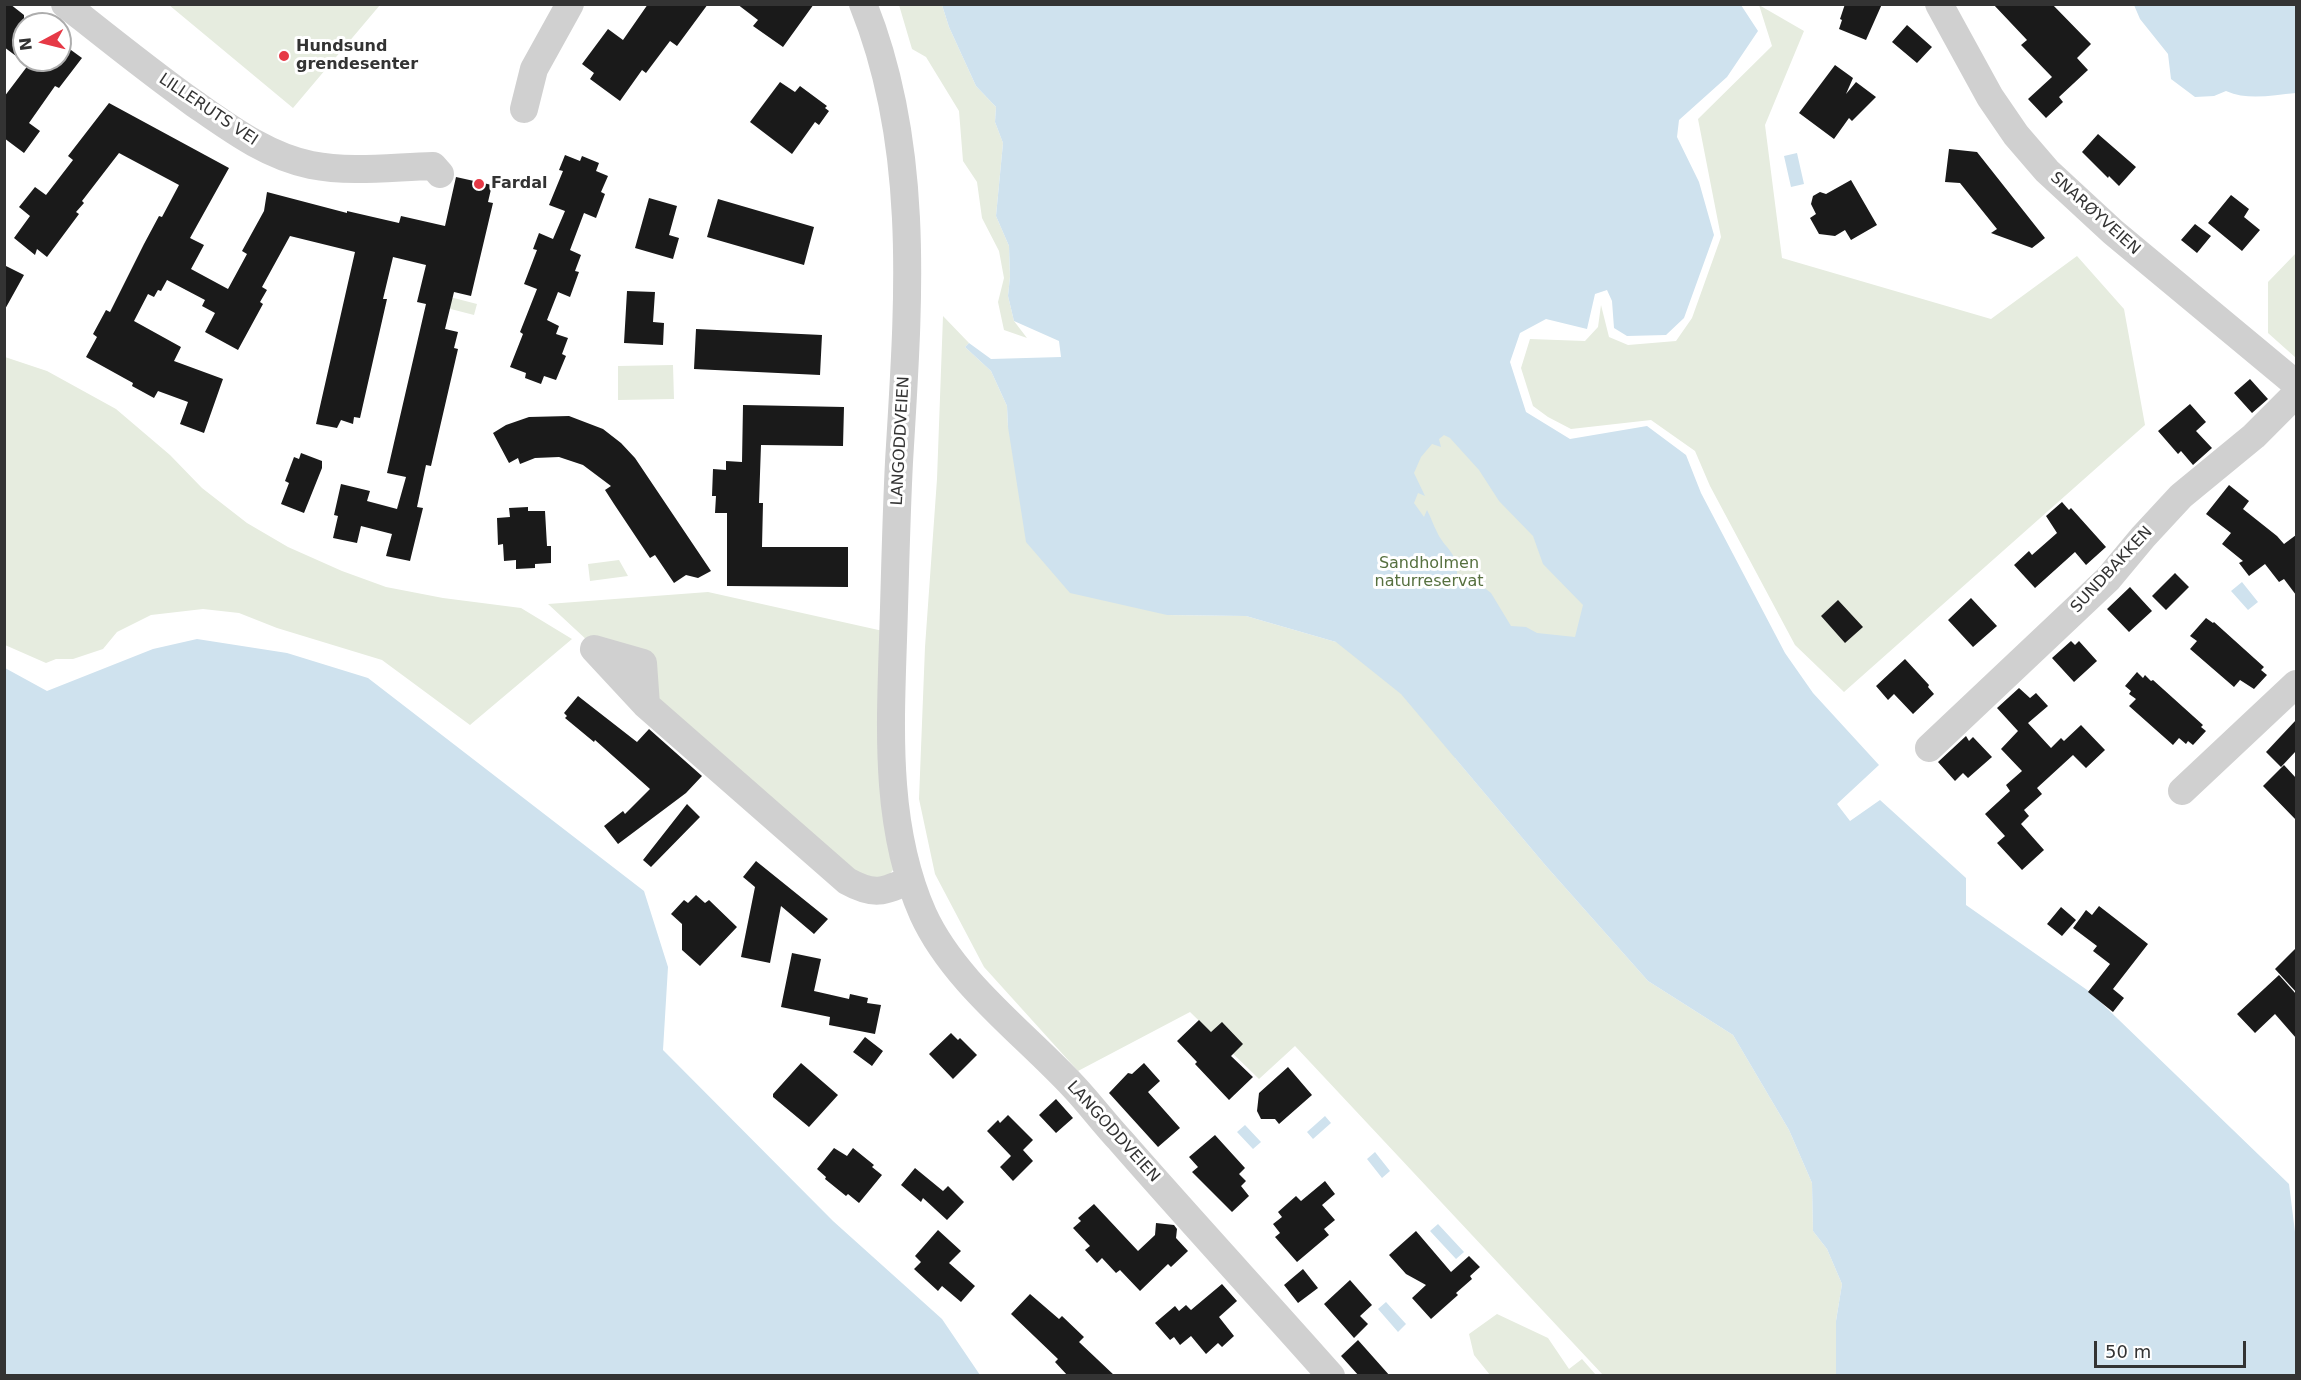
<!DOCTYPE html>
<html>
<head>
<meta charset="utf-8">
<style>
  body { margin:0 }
  #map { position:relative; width:2301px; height:1380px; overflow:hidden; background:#fff; font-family:"DejaVu Sans",sans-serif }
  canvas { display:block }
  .frame { position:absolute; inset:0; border:6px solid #333; pointer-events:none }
  .north { position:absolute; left:12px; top:12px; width:60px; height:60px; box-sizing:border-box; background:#fff; border:2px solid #adadad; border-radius:50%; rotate:263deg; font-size:16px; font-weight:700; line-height:24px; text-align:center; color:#333 }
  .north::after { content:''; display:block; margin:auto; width:21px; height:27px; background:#e63946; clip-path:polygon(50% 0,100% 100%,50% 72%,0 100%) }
  .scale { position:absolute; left:2094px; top:1341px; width:152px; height:27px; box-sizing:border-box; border:3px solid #333; border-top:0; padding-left:8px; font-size:18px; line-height:21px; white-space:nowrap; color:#333; -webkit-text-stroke:4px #fff; paint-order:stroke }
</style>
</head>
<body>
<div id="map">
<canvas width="2301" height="1380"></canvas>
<div class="frame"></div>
<div class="north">N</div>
<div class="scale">50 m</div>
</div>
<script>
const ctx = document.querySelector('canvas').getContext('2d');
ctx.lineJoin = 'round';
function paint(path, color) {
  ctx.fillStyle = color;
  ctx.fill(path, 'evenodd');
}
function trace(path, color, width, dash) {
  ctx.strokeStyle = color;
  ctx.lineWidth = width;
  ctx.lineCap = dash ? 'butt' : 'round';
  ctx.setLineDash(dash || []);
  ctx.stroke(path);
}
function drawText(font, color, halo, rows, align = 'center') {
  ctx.font = font + ' "DejaVu Sans",sans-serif';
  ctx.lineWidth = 6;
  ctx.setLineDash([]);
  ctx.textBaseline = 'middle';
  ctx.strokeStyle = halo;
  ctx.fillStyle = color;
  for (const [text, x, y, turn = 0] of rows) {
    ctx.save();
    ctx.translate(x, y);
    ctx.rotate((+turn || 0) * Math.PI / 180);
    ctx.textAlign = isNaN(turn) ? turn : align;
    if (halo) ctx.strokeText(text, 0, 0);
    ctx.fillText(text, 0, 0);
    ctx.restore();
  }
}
const green = new Path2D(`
  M 169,5 L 380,5 L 293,108 Z
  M 899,5 L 942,5 L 949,27 L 976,86 L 996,107 L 995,122 L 1003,143 L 996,216 L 1009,246 L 1010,277 L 1008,296 L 1014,321 L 1027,338 L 1004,330 L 998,302 L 1004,278 L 999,251 L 982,218 L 977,182 L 963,161 L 959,111 L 926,57 L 912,49 Z
  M 1759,5 L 1804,31 L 1765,125 L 1782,258 L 1991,319 L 2077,256 L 2124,309 L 2145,425 L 1844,692 L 1795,645 L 1710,486 L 1695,451 L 1651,420 L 1571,429 L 1548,417 L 1533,406 L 1521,368 L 1530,339 L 1585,341 L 1598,327 L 1601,305 L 1609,337 L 1628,345 L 1676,341 L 1692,318 L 1721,237 L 1698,119 L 1772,46 Z
  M 2296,253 L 2296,358 L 2268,333 L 2268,282 Z
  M 446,296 L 477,304 L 474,315 L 443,307 Z
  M 943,316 L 969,343 L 965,347 L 991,371 L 1007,406 L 1008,427 L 1167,615 L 1246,616 L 1336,642 L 1362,316 L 1698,714 L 1455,758 L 1546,866 L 1648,981 L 1733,1035 L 1789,1130 L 1812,1183 L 1813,1231 L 1827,1249 L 1842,1284 L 1836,1321 L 1836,1375 L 1603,1375 L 1295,1046 L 1259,1079 L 1190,1012 L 1078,1071 L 984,967 L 935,874 L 919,799 L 925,647 L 937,479 Z
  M 5,357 L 47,371 L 116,409 L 170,455 L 202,488 L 247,523 L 288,547 L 342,571 L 386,587 L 443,598 L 521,608 L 572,639 L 470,725 L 382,660 L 277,628 L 239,613 L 203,609 L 151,615 L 117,632 L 103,649 L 73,659 L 56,659 L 46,663 L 5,645 Z
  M 673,365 L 674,399 L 618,400 L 618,366 Z
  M 619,560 L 628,576 L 590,581 L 588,564 Z
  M 708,592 L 883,631 L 893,870 L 880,886 L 847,881 L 548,604 Z
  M 1497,1314 L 1548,1338 L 1569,1369 L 1582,1359 L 1596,1375 L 1490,1375 L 1474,1355 L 1469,1334 Z`);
const water = new Path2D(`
  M 942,5 L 1741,5 L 1758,31 L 1727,77 L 1679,120 L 1677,137 L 1699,182 L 1714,235 L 1684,318 L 1666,335 L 1627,336 L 1614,328 L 1612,301 L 1607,290 L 1595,294 L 1587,329 L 1546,319 L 1520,333 L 1510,362 L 1526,412 L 1570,439 L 1647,426 L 1686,455 L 1701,493 L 1785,653 L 1813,693 L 1879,765 L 1837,804 L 1850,821 L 1880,800 L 1966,878 L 1966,905 L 2090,992 L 2289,1184 L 2296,1240 L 2296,1375 L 1836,1375 L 1836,1321 L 1842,1284 L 1827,1249 L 1813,1231 L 1812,1183 L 1789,1130 L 1733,1035 L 1648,981 L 1546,866 L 1401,694 L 1336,642 L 1246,616 L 1167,615 L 1070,593 L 1026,542 L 1008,427 L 1007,406 L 991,371 L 965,347 L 969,343 L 991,359 L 1061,357 L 1059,341 L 1014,321 L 1008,296 L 1010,277 L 1009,246 L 996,216 L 1003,143 L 995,122 L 996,107 L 976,86 L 949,27 ZM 1444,435 L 1450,438 L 1479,470 L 1499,501 L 1533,536 L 1543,564 L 1583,605 L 1575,637 L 1537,633 L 1526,627 L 1511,626 L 1491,593 L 1477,582 L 1470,587 L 1457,575 C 1459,553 1444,548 1437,532 C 1433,525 1431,517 1427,510 L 1424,517 L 1414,503 L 1418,493 L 1425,496 L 1414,473 L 1421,457 L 1432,444 L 1441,447 L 1439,439 Z
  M 2134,5 L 2296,5 L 2296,93 C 2272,95 2249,101 2226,91 L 2214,96 L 2195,97 L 2171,79 L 2168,54 L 2140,19 Z
  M 1797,153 L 1804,184 L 1791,187 L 1784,156 Z
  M 2242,582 L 2258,602 L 2248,610 L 2231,591 Z
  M 197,639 L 287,653 L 368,678 L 644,891 L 668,967 L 663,1050 L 833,1221 L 942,1319 L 980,1375 L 5,1375 L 5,668 L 47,691 L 153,649 Z
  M 1325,1116 L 1331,1123 L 1313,1139 L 1307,1132 Z
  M 1245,1125 L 1261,1142 L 1253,1149 L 1237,1132 Z
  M 1375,1152 L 1390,1171 L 1382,1178 L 1367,1159 Z
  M 1438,1224 L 1464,1252 L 1456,1259 L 1430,1231 Z
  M 1386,1302 L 1406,1324 L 1398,1332 L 1378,1309 Z`);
const building = new Path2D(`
  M 4,4 L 10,4 L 24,15 L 24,62 L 4,47 Z
  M 648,4 L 708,4 L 677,46 L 670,41 L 646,73 L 642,70 L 620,101 L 590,79 L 594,73 L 582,64 L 608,29 L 623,40 Z
  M 737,4 L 814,4 L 783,47 L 753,26 L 758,20 Z
  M 1845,4 L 1882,4 L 1866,40 L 1839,29 L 1842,20 L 1840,19 Z
  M 1993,4 L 2052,4 L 2091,44 L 2077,58 L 2088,70 L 2059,97 L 2063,102 L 2046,118 L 2028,99 L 2052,77 L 2021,45 L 2027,40 Z
  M 1907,25 L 1932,47 L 1917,63 L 1892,42 Z
  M 60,42 L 82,58 L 59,88 L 55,86 L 29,123 L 40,131 L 24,153 L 4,138 L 4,97 L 32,60 L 60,60 Z
  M 1835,65 L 1853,78 L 1846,94 L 1856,82 L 1876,97 L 1852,121 L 1849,118 L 1834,139 L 1799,113 Z
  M 780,82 L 795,92 L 800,86 L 827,106 L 825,108 L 829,111 L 819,125 L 815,122 L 792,154 L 750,122 Z
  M 109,103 L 229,168 L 190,238 L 204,245 L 191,269 L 228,289 L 247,254 L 242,251 L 264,211 L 267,192 L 347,213 L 347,211 L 399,223 L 401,216 L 445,226 L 456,177 L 492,185 L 488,202 L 493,203 L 471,296 L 454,292 L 445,329 L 458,332 L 454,348 L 458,349 L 431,466 L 426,465 L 417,507 L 423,508 L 410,561 L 386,556 L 392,534 L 361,526 L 357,543 L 333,538 L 338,516 L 334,515 L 341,484 L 370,491 L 367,501 L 397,509 L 406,477 L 387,473 L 426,304 L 417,302 L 426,265 L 393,257 L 383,299 L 387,299 L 360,418 L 354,417 L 353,424 L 341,420 L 337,428 L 316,424 L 355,252 L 290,236 L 262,287 L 267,290 L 260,302 L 263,304 L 238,350 L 205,332 L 215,313 L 202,306 L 205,300 L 167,280 L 161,291 L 158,290 L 154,297 L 148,294 L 134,321 L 181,347 L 174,361 L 223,379 L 204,433 L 180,424 L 188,402 L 158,391 L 154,398 L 132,386 L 133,383 L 86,357 L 97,337 L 93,334 L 106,310 L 110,312 L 144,244 L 159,216 L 162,217 L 179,185 L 119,153 L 82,201 L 84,203 L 76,212 L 79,214 L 47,257 L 37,249 L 35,255 L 14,238 L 30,216 L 19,207 L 35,187 L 46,195 L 73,160 L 68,156 Z
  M 2098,134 L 2136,167 L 2119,186 L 2109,176 L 2108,178 L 2082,152 Z
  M 1949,149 L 1977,152 L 2045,238 L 2032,248 L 1991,233 L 1997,229 L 1960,183 L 1945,182 Z
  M 565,155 L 580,161 L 582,156 L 599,163 L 596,171 L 608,176 L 601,192 L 605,194 L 596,218 L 584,213 L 570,250 L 581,255 L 575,271 L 579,272 L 570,297 L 558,292 L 547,320 L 559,326 L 556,334 L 568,338 L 562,354 L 566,356 L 556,380 L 544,376 L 541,384 L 525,378 L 526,373 L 510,367 L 523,334 L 520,332 L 537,289 L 524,284 L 537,250 L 533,249 L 539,233 L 553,239 L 565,211 L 549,205 L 563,171 L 559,170 Z
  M 1851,180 L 1877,225 L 1851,240 L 1845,230 L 1835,236 L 1819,234 L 1810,218 L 1816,214 L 1811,204 L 1813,196 L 1820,192 L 1826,194 Z
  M 2231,195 L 2249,209 L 2244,217 L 2260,230 L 2242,251 L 2208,223 Z
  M 649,198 L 677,206 L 669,235 L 679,238 L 673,259 L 635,248 Z
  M 718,199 L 814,227 L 804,265 L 707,237 Z
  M 2195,224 L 2211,236 L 2197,253 L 2181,240 Z
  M 4,265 L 24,275 L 4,311 Z
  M 627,291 L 655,292 L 653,322 L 664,323 L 663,345 L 624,343 Z
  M 696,329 L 822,335 L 820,375 L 694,369 Z
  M 2250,379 L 2268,399 L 2252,413 L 2234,393 Z
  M 2190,404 L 2206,422 L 2196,431 L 2212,448 L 2193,465 L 2181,451 L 2178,454 L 2158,431 Z
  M 743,405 L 844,407 L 843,446 L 761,445 L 759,503 L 763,503 L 762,547 L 848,547 L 848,587 L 727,586 L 727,513 L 715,513 L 716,496 L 712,496 L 713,469 L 726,470 L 726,461 L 742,462 Z
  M 569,416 L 603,429 L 621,443 L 635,458 L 711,571 L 698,578 L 686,575 L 674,583 L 655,555 L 650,558 L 614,504 L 605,490 L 611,486 L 583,465 L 559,457 L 535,458 L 520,464 L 518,458 L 509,463 L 493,433 L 506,425 L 529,417 Z
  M 301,453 L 322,461 L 322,468 L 304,513 L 281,504 L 289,483 L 285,481 L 294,457 L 299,459 Z
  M 2229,485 L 2249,501 L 2243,509 L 2277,536 L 2284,544 L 2296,535 L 2296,595 L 2284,579 L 2279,582 L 2265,564 L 2249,576 L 2239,563 L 2243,561 L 2222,544 L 2231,533 L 2206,514 Z
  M 2062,502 L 2069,510 L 2071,508 L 2106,547 L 2086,565 L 2075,552 L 2035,588 L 2014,565 L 2029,551 L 2032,555 L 2057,533 L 2046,516 Z
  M 528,507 L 528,511 L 545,511 L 547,546 L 551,546 L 551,563 L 535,564 L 535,568 L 516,569 L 516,560 L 504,561 L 503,544 L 498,545 L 497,518 L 510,517 L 509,508 Z
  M 2175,573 L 2189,587 L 2166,610 L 2152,596 Z
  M 2130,587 L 2152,611 L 2129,632 L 2107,609 Z
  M 1971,598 L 1997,626 L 1973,647 L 1948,620 Z
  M 1838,600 L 1863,627 L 1845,643 L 1821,616 Z
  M 2206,618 L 2213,623 L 2214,622 L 2264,667 L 2261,670 L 2267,675 L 2254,689 L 2240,680 L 2234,687 L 2190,649 L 2197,641 L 2190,636 Z
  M 2071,641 L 2075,645 L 2079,641 L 2097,661 L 2074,682 L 2052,658 Z
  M 1905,659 L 1929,685 L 1928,687 L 1934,694 L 1913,714 L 1894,694 L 1888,700 L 1876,686 Z
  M 2137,672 L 2143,678 L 2145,675 L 2151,681 L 2153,680 L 2203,725 L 2201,727 L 2206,731 L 2193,745 L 2188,741 L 2186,744 L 2179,738 L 2173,745 L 2129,706 L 2136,699 L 2129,694 L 2131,691 L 2125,686 Z
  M 2019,688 L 2030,698 L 2036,693 L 2048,706 L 2028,723 L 2051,748 L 2061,738 L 2064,741 L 2081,725 L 2105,750 L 2086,768 L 2073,755 L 2037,788 L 2042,794 L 2024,810 L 2029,816 L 2021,824 L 2044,850 L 2022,870 L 1997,843 L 2005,836 L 1985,814 L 2010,791 L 2006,785 L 2022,771 L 2001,749 L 2018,731 L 1997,708 Z
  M 578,696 L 637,742 L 649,729 L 702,776 L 686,793 L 618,844 L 604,826 L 623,811 L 625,814 L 650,789 L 595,740 L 594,742 L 565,718 L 567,716 L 564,713 Z
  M 2296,720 L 2296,751 L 2281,767 L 2266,752 Z
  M 1966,736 L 1969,741 L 1973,737 L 1992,757 L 1968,778 L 1963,773 L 1955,781 L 1938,762 Z
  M 2284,765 L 2296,778 L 2296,820 L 2263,786 Z
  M 687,804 L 700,817 L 651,867 L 643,860 Z
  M 756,861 L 828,919 L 814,934 L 781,906 L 770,963 L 741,957 L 755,887 L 743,877 Z
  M 696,895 L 705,903 L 709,900 L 737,927 L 700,966 L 682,950 L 682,924 L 671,914 L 684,900 L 688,903 Z
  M 2099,906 L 2148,944 L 2113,989 L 2124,998 L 2113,1012 L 2088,992 L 2110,964 L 2093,951 L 2097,946 L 2073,928 L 2086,910 L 2092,915 Z
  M 2061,907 L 2076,920 L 2062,936 L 2047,924 Z
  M 2296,948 L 2296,992 L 2275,969 Z
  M 792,953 L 821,959 L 814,991 L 849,999 L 850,994 L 868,998 L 867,1003 L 881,1005 L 875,1034 L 829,1025 L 830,1017 L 781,1007 Z
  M 2279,975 L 2296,994 L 2296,1038 L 2275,1014 L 2255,1033 L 2237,1014 Z
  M 1199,1020 L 1211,1032 L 1222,1022 L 1243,1044 L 1231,1056 L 1253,1077 L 1229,1100 L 1195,1064 L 1197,1062 L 1177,1041 Z
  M 951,1033 L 958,1040 L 960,1038 L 977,1055 L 953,1079 L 929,1054 Z
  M 865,1037 L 883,1051 L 872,1066 L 853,1052 Z
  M 801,1063 L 838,1095 L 809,1127 L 773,1097 L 773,1094 Z
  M 1144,1063 L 1160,1081 L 1148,1092 L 1180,1128 L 1158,1147 L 1109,1093 L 1128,1073 L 1132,1074 Z
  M 1288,1067 L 1312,1095 L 1279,1124 L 1275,1119 L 1261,1119 L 1257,1111 L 1259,1093 Z
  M 1056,1099 L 1073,1118 L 1056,1133 L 1039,1115 Z
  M 1008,1115 L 1033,1140 L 1023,1150 L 1033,1161 L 1013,1181 L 1000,1167 L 1011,1156 L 987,1131 L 998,1120 L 1000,1123 Z
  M 1215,1135 L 1245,1168 L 1239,1174 L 1246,1181 L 1241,1186 L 1249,1196 L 1232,1212 L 1192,1172 L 1198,1167 L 1189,1157 Z
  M 834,1148 L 847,1156 L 853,1148 L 874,1165 L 872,1167 L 882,1175 L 859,1203 L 848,1194 L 846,1196 L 825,1179 L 826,1177 L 817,1169 Z
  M 915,1168 L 943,1191 L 948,1186 L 964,1202 L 947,1220 L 923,1198 L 921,1202 L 901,1185 Z
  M 1325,1181 L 1335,1194 L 1322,1205 L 1335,1220 L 1324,1229 L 1329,1235 L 1297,1262 L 1275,1237 L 1280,1233 L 1273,1224 L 1282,1217 L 1278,1212 L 1296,1196 L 1301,1201 Z
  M 1094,1204 L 1138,1251 L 1155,1235 L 1156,1223 L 1174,1225 L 1177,1229 L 1176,1238 L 1188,1251 L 1171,1267 L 1168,1264 L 1140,1291 L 1120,1270 L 1116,1273 L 1102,1258 L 1097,1263 L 1085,1250 L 1090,1246 L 1073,1228 L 1081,1221 L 1078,1218 Z
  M 938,1230 L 961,1251 L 949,1263 L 975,1286 L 961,1302 L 942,1286 L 938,1291 L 914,1269 L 921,1262 L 915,1256 Z
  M 1416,1231 L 1451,1272 L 1469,1256 L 1480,1267 L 1470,1276 L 1472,1279 L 1456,1293 L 1458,1295 L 1431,1319 L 1412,1298 L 1426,1285 L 1406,1274 L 1389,1255 Z
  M 1303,1269 L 1318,1288 L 1298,1303 L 1284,1285 Z
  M 1350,1280 L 1372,1305 L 1360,1316 L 1368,1324 L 1354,1338 L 1324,1304 Z
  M 1222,1284 L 1237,1301 L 1219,1317 L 1234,1336 L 1222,1347 L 1218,1343 L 1206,1354 L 1191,1336 L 1180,1345 L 1174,1337 L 1170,1340 L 1155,1323 L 1175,1306 L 1179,1311 L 1186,1305 L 1191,1310 Z
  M 1030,1294 L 1059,1319 L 1062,1316 L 1084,1337 L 1079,1342 L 1115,1376 L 1068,1376 L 1055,1362 L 1058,1359 L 1011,1314 Z
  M 1358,1340 L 1390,1376 L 1359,1376 L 1341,1356 Z`);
const minor = new Path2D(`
  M 65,4 C 108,38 150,72 195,104 C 231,129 267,156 311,165 C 351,173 392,167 433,166 L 440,174
  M 863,4 C 922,150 908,310 899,462 C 896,521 895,581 893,640 C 890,732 885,828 923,914 C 954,982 1024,1033 1074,1087 C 1090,1104 1104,1123 1120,1140 C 1189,1219 1261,1297 1331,1376
  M 1939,4 L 1990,97 L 2016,135 L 2047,171 L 2113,232 L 2296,384
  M 524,109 L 534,69 L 570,4
  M 646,705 L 643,663 L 594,649 L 646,705 L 847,881 C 874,896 883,892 910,880
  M 1929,748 L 2108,579 L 2143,537 L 2181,496 L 2254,436 L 2296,394
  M 2182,791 L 2296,684`);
const markers = [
  [284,56,6,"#e63946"],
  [479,184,6,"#e63946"]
];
const poiNames = [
  ["Hundsund",296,47],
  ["grendesenter",296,65],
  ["Fardal",491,184]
];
const streetNames = [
  ["LILLERUTS VEI",208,110,34],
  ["SNARØYVEIEN",2095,214,42],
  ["LANGODDVEIEN",901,441,-87],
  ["SUNDBAKKEN",2112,570,-47],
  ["LANGODDVEIEN",1113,1132,48]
];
const parkNames = [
  ["Sandholmen",1429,564],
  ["naturreservat",1429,582]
];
paint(green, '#e6ecdf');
paint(water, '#cfe2ee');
paint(building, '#1a1a1a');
trace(minor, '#d0d0d0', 28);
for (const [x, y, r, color] of markers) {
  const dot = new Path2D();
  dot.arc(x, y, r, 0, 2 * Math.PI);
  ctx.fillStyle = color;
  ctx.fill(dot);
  trace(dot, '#fff', 2);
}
drawText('bold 16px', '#333', '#fff', poiNames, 'left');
drawText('16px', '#333', '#fff', streetNames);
drawText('16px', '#56703f', '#fff', parkNames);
</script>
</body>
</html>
